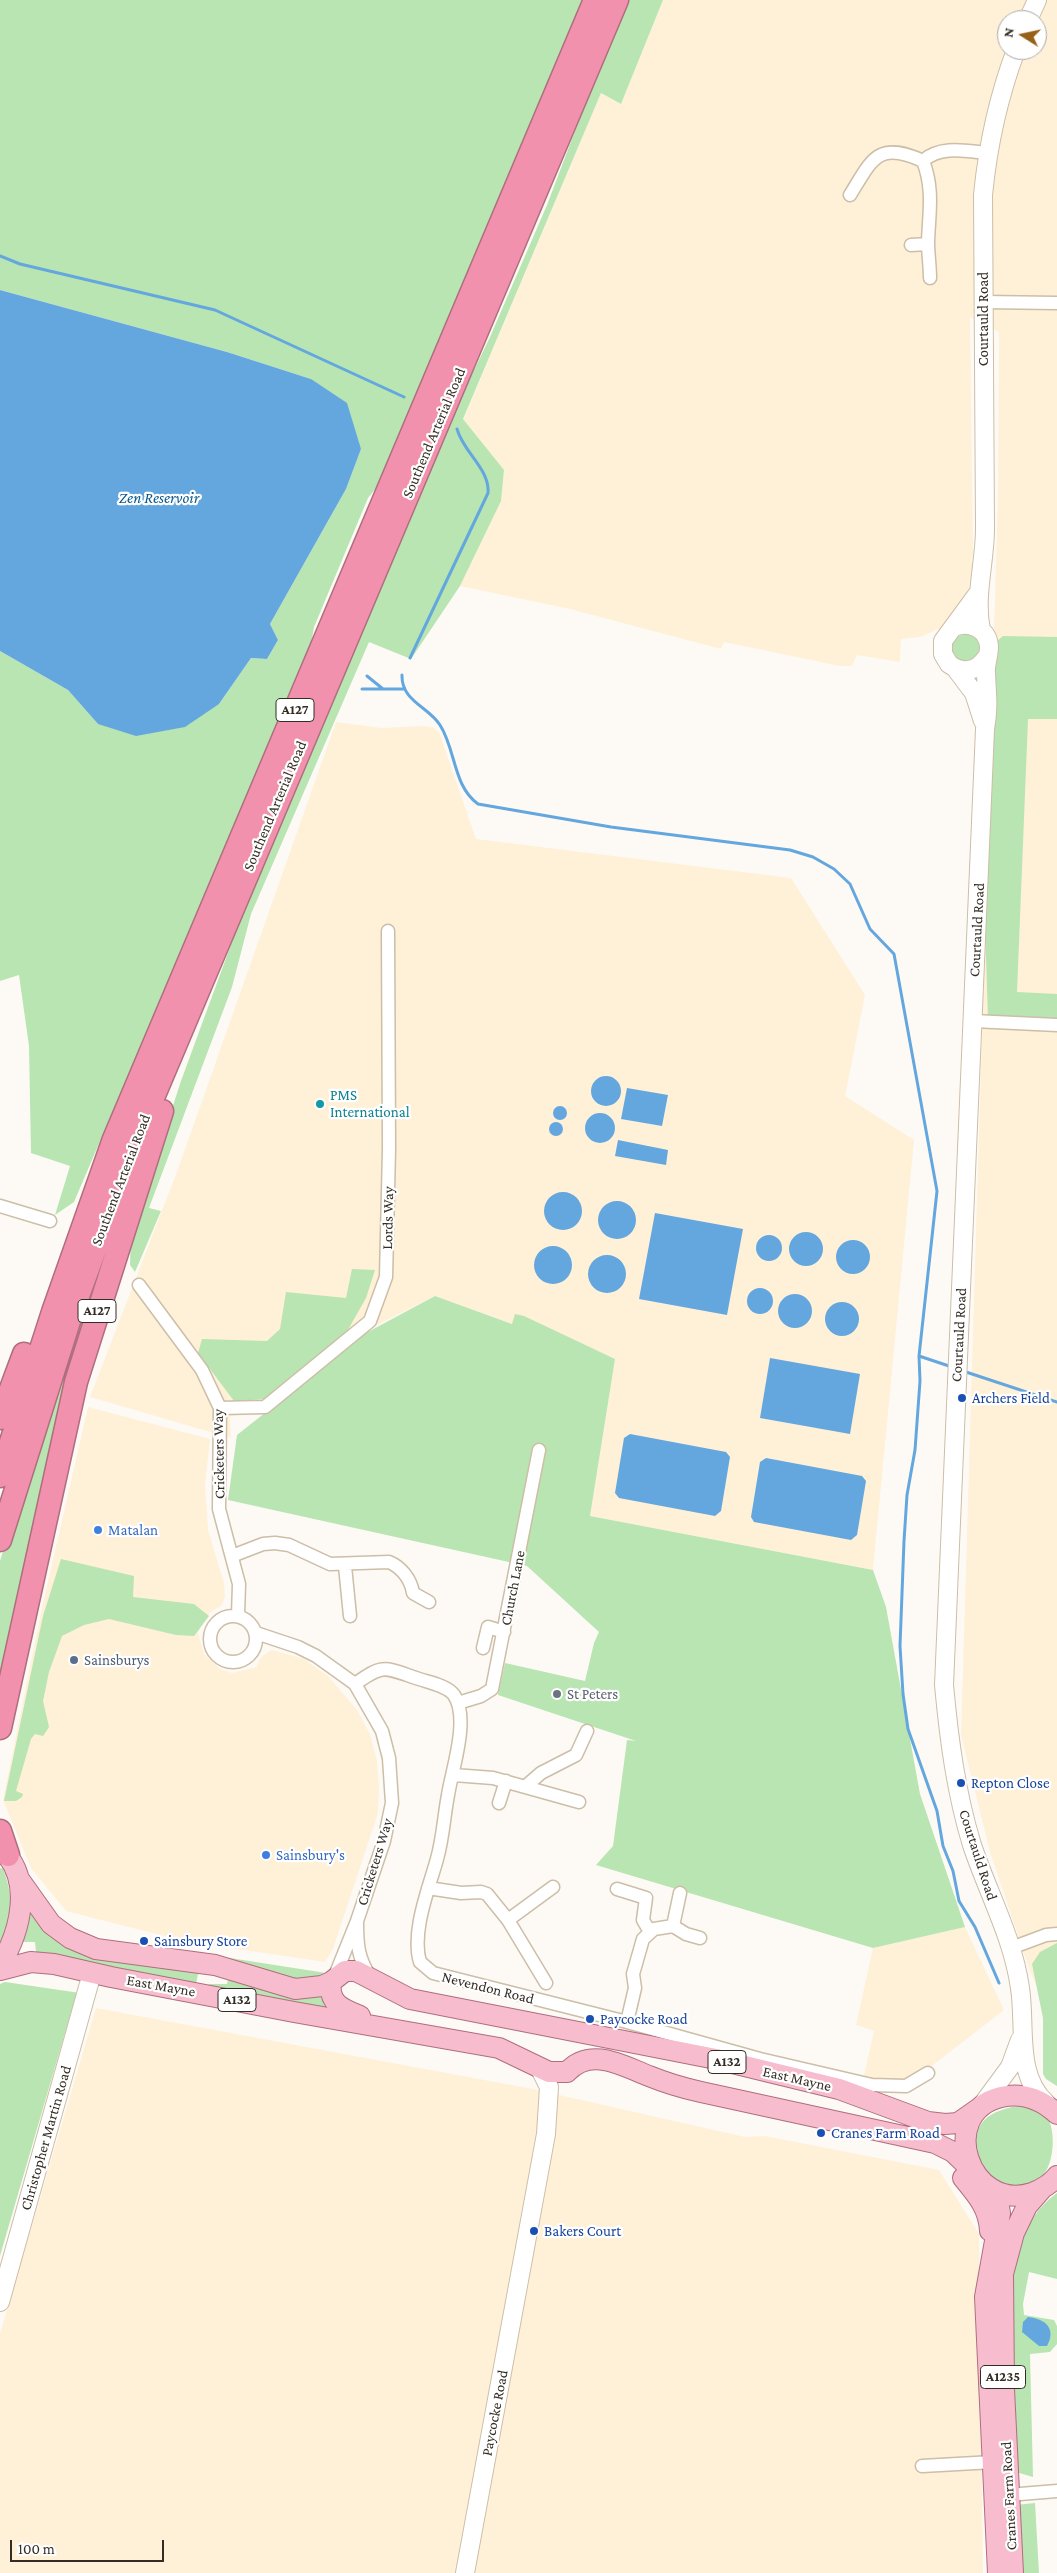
<!DOCTYPE html>
<html>
<head>
<meta charset="utf-8">
<style>
  body { margin:0 }
  #map { position:relative; width:1057px; height:2573px; overflow:hidden; background:#fdfaf6; font-family:"Crimson Pro",serif }
  canvas { display:block }
  .north { position:absolute; left:997px; top:10px; width:50px; height:50px; box-sizing:border-box; background:#fff; border:1px solid #adaba7; border-radius:50%; rotate:280deg; font-size:14px; font-weight:700; line-height:20px; text-align:center; color:#332d24 }
  .north::after { content:''; display:block; margin:auto; width:18px; height:22px; background:#976118; clip-path:polygon(50% 0,100% 100%,50% 72%,0 100%) }
  .scale { position:absolute; left:10px; top:2540px; width:154px; height:22px; box-sizing:border-box; border:2px solid #332d24; border-top:0; padding-left:6px; font-size:15px; line-height:18px; white-space:nowrap; color:#332d24; -webkit-text-stroke:4px #fff; paint-order:stroke }
</style>
</head>
<body>
<div id="map">
<canvas width="1057" height="2573"></canvas>
<div class="north">N</div>
<div class="scale">100 m</div>
</div>
<script>
const ctx = document.querySelector('canvas').getContext('2d');
ctx.lineJoin = 'round';
function paint(path, color) {
  ctx.fillStyle = color;
  ctx.fill(path, 'evenodd');
}
function trace(path, color, width, dash) {
  ctx.strokeStyle = color;
  ctx.lineWidth = width;
  ctx.lineCap = dash ? 'butt' : 'round';
  ctx.setLineDash(dash || []);
  ctx.stroke(path);
}
function drawText(font, color, halo, rows, align = 'center') {
  ctx.font = font + ' "Crimson Pro",serif';
  ctx.lineWidth = 4.5;
  ctx.setLineDash([]);
  ctx.textBaseline = 'middle';
  ctx.strokeStyle = halo;
  ctx.fillStyle = color;
  for (const [text, x, y, turn = 0] of rows) {
    ctx.save();
    ctx.translate(x, y);
    ctx.rotate((+turn || 0) * Math.PI / 180);
    ctx.textAlign = isNaN(turn) ? turn : align;
    if (halo) ctx.strokeText(text, 0, 0);
    ctx.fillText(text, 0, 0);
    ctx.restore();
  }
}
const built = new Path2D(`
  M 663,0 L 1057,0 L 1057,2036 L 1029,1968 L 990,1852 L 961,1735 L 998,495 L 999,332 L 970,317 L 973,555 L 971,561 L 973,564 L 969,587 L 964,600 L 943,627 L 920,637 L 901,639 L 900,662 L 857,655 L 852,666 L 840,666 L 724,642 L 721,649 L 570,609 L 460,586 L 501,501 L 504,470 L 463,420 L 601,93 L 621,104 ZM 1007,20 L 1037,20 L 1037,50 L 1007,50 Z
  M 336,722 L 381,728 L 425,726 L 434,728 L 439,732 L 476,839 L 791,878 L 865,995 L 845,1096 L 914,1140 L 873,1570 L 590,1516 L 615,1359 L 516,1314 L 513,1324 L 435,1296 L 371,1328 L 276,1412 L 230,1416 L 231,1438 L 90,1397 L 178,1169 Z
  M 88,1407 L 210,1439 L 205,1485 L 208,1530 L 224,1583 L 225,1597 L 221,1606 L 212,1611 L 204,1620 L 198,1633 L 204,1654 L 220,1669 L 232,1673 L 257,1667 L 259,1660 L 265,1654 L 272,1650 L 304,1659 L 329,1677 L 357,1710 L 370,1734 L 377,1761 L 379,1787 L 378,1813 L 333,1949 L 325,1962 L 184,1941 L 66,1911 L 31,1868 L 3,1800 L 42,1608 Z
  M 965,1927 L 1004,2010 L 911,2082 L 863,2080 L 874,2031 L 856,2025 L 873,1948 Z
  M 96,2008 L 533,2089 L 745,2137 L 765,2136 L 939,2170 L 979,2234 L 983,2573 L 0,2573 L 0,2334 Z`);
const green = new Path2D(`
  M 0,0 L 582,0 L 565,46 L 381,482 L 368,498 L 314,627 L 310,650 L 74,1202 L 55,1215 L 70,1166 L 31,1153 L 29,1046 L 19,975 L 0,981 L 0,651 L 68,690 L 98,724 L 219,704 L 251,658 L 267,659 L 278,640 L 270,624 L 346,489 L 361,449 L 311,379 L 227,352 L 0,290 Z
  M 629,0 L 663,0 L 621,104 L 601,93 L 463,419 L 504,470 L 501,501 L 460,586 L 411,659 L 369,642 L 251,914 L 232,987 L 149,1208 L 161,1211 L 135,1272 L 130,1265 L 131,1234 L 181,1081 L 243,912 L 450,420 L 490,337 L 547,205 L 589,94 Z
  M952 648a14 14 0 1 1 28 0a14 14 0 1 1-28 0Z
  M 1003,636 L 1057,637 L 1057,719 L 1028,719 L 1017,992 L 1057,994 L 1057,1021 L 988,1019 L 985,925 L 996,642 Z
  M 144,1131 L 0,1704 L 0,1561 L 27,1471 Z
  M 352,1269 L 375,1270 L 366,1298 L 345,1335 L 267,1399 L 234,1401 L 198,1353 L 202,1339 L 267,1341 L 280,1329 L 286,1292 L 346,1298 Z
  M 435,1296 L 512,1324 L 515,1314 L 524,1316 L 615,1359 L 590,1516 L 873,1570 L 886,1607 L 920,1794 L 965,1927 L 873,1948 L 596,1865 L 613,1846 L 627,1740 L 636,1741 L 498,1695 L 505,1663 L 585,1681 L 594,1643 L 599,1632 L 527,1566 L 228,1500 L 237,1435 L 366,1333 Z
  M 61,1559 L 134,1576 L 133,1597 L 194,1604 L 209,1616 L 194,1636 L 176,1635 L 109,1619 L 84,1625 L 62,1636 L 49,1672 L 43,1701 L 49,1727 L 43,1736 L 35,1734 L 31,1739 L 16,1791 L 23,1794 L 22,1797 L 16,1801 L 4,1801 L 43,1616 Z
  M 0,1868 L 3,1869 C 16,1901 9,1917 0,1949 Z
  M 34,1913 L 48,1929 L 216,1974 L 198,1974 L 196,1984 L 72,1959 L 57,1954 L 36,1952 L 35,1942 L 23,1942 L 28,1916 Z
  M 1057,1943 L 1057,2086 L 1046,2079 L 1043,2074 L 1043,2018 L 1032,1964 L 1040,1952 Z
  M 230,1958 L 326,1973 L 301,1983 L 230,1961 Z
  M 229,1974 C 256,1984 292,2005 321,1995 L 325,2007 L 208,1986 L 209,1984 L 227,1984 Z
  M 5,1982 L 80,1993 L 71,2012 L 0,2256 L 0,1984 Z
  M 1017,2106 C 1029,2108 1039,2110 1048,2118 C 1057,2136 1054,2174 1033,2184 C 1024,2189 1013,2185 1003,2183 C 992,2180 982,2173 979,2161 C 969,2127 984,2112 1017,2106 Z
  M 1057,2193 L 1057,2279 L 1029,2272 L 1023,2304 L 1024,2315 L 1054,2320 L 1057,2326 L 1057,2344 L 1050,2352 L 1030,2354 L 1033,2477 L 1016,2472 L 1013,2476 L 1013,2258 C 1023,2232 1034,2210 1057,2193 Z
  M 1035,2503 L 1039,2573 L 1018,2573 L 1015,2505 Z`);
const water = new Path2D(`
  M 0,290 L 227,352 L 311,379 L 347,403 L 361,449 L 346,489 L 270,624 L 278,640 L 267,659 L 251,658 L 219,704 L 185,727 L 136,736 L 98,724 L 68,690 L 0,651 Z
  M591 1091a15 15 0 1 1 30 0a15 15 0 1 1-30 0Z
  M 627,1088 L 668,1095 L 662,1126 L 621,1119 Z
  M553 1113a7 7 0 1 1 14 0a7 7 0 1 1-14 0Z
  M585 1128a15 15 0 1 1 30 0a15 15 0 1 1-30 0Z
  M549 1129a7 7 0 1 1 14 0a7 7 0 1 1-14 0Z
  M 618,1140 L 668,1150 L 666,1165 L 615,1156 Z
  M544 1211a19 19 0 1 1 38 0a19 19 0 1 1-38 0Z
  M598 1220a19 19 0 1 1 38 0a19 19 0 1 1-38 0Z
  M 655,1213 L 743,1229 L 727,1315 L 639,1299 Z
  M789 1249a17 17 0 1 1 34 0a17 17 0 1 1-34 0Z
  M756 1248a13 13 0 1 1 26 0a13 13 0 1 1-26 0Z
  M836 1257a17 17 0 1 1 34 0a17 17 0 1 1-34 0Z
  M534 1265a19 19 0 1 1 38 0a19 19 0 1 1-38 0Z
  M588 1274a19 19 0 1 1 38 0a19 19 0 1 1-38 0Z
  M747 1301a13 13 0 1 1 26 0a13 13 0 1 1-26 0Z
  M778 1311a17 17 0 1 1 34 0a17 17 0 1 1-34 0Z
  M825 1319a17 17 0 1 1 34 0a17 17 0 1 1-34 0Z
  M 770,1358 L 860,1374 L 850,1434 L 760,1418 Z
  M 630,1434 L 726,1452 L 730,1457 L 721,1511 L 715,1516 L 619,1498 L 615,1493 L 624,1438 Z
  M 766,1458 L 862,1476 L 866,1481 L 857,1535 L 851,1540 L 754,1522 L 751,1517 L 760,1462 Z
  M 1028,2317 C 1045,2319 1057,2328 1047,2346 L 1039,2346 L 1022,2332 L 1023,2322 Z`);
const stream = new Path2D(`
  M 0,256 L 20,264 L 215,310 L 404,397
  M 410,658 L 488,493 C 490,469 463,452 457,429
  M 402,675 C 401,701 429,707 440,725 C 456,750 453,786 478,804 L 611,827 L 790,850 L 813,857 L 834,869 L 850,884 L 870,929 L 894,954 L 937,1191 L 919,1356
  M 367,676 L 383,689 L 404,689
  M 362,689 L 383,689
  M 952,1367 L 919,1356 L 920,1381 L 915,1450 L 907,1495 L 904,1541 L 900,1646 L 903,1694 L 908,1729 L 937,1811 L 943,1846 L 953,1871 L 959,1901 L 975,1927 L 999,1983
  M 963,1371 L 1057,1402`);
const street = new Path2D(`
  M 850,195 C 872,160 877,140 923,161
  M 911,245 L 928,244
  M 930,278 C 930,266 928,254 928,242 C 929,213 934,189 923,161 C 940,145 966,151 987,153
  M 983,302 L 1057,303
  M 973,1021 L 1057,1025
  M 0,1206 L 50,1221
  M 139,1285 L 202,1370 L 220,1408 L 219,1509 L 239,1584 L 238,1616
  M 220,1408 L 265,1407 L 370,1321 L 386,1277 L 389,1149 L 388,931
  M 232,1556 L 263,1544 L 275,1543 L 289,1545 L 330,1564 L 389,1562 C 401,1567 411,1579 413,1593 L 429,1602
  M 345,1566 L 350,1616
  M210 1639a23 23 0 1 1 46 0a23 23 0 1 1-46 0Z
  M 256,1633 L 298,1647 L 316,1656 L 355,1684 L 382,1731 L 389,1758 L 392,1803 L 384,1841 L 357,1921 L 334,1978
  M 483,1648 L 488,1627 L 504,1632
  M 355,1684 C 383,1664 384,1667 416,1678 C 427,1682 447,1685 454,1695 C 470,1719 452,1769 448,1795 C 444,1816 443,1838 437,1859 C 429,1888 411,1932 420,1962 L 433,1973 L 627,2022 L 760,2059 L 872,2085 L 906,2086 L 928,2073
  M 458,1703 L 481,1696 L 492,1689 L 539,1450
  M 454,1775 L 493,1778 L 579,1802
  M 526,1786 L 541,1773 L 576,1755 L 587,1731
  M 499,1803 L 506,1781
  M 428,1888 L 461,1893 L 481,1892 L 487,1894 L 508,1920 L 553,1887
  M 617,1889 L 646,1898 L 643,1920 L 650,1932
  M 508,1920 L 546,1983
  M 357,1923 C 357,1944 358,1957 369,1975
  M 673,1926 L 680,1893
  M 1011,1948 L 1046,1935 L 1057,1934
  M 627,2022 L 635,1988 L 633,1974 L 643,1939 L 654,1929 L 673,1926 L 686,1934 L 700,1938
  M 922,2466 L 993,2462
  M 1008,2495 L 1057,2491`);
const secondary = new Path2D(`
  M 1028,20 L 1037,0
  M 979,592 L 943,641 L 943,654 L 949,664 C 963,674 976,672 986,658
  M 954,627 C 969,621 988,628 989,647 C 989,656 985,665 986,674 C 987,697 989,706 985,729 L 944,1685 C 949,1739 956,1793 972,1845 C 988,1893 1013,1938 1020,1988 C 1026,2026 1015,2075 1046,2103
  M 981,630 C 974,597 985,562 985,529 L 983,195 C 988,144 998,98 1016,50
  M 956,669 L 974,693 L 983,721
  M 979,2109 L 1010,2067 L 1020,2040
  M 0,2302 L 92,1973
  M 465,2573 L 546,2134 L 549,2087 L 540,2069`);
const primary = new Path2D(`
  M 0,1848 C 34,1878 21,1931 0,1965
  M 19,1879 L 51,1924 L 70,1938 L 96,1949 L 215,1965 L 295,1989 L 322,1986 L 331,1982 L 345,1971 L 356,1971 L 410,1999 L 716,2059 L 839,2089 L 928,2122 L 945,2124 L 958,2123 L 978,2109
  M 0,1970 L 31,1962 L 54,1964 L 111,1977 L 294,2012 L 499,2048 L 549,2072 L 567,2072 C 591,2046 623,2066 649,2076 C 666,2083 683,2088 701,2092 L 935,2143 L 953,2152 L 975,2173
  M 331,1982 C 328,2004 343,2009 360,2016
  M 1057,2114 C 1041,2099 1023,2092 1001,2097 C 936,2113 969,2213 1032,2193 C 1042,2189 1051,2184 1057,2176
  M 963,2178 C 977,2195 989,2208 990,2231
  M 987,2186 L 998,2201 L 1000,2213 L 985,2297 L 998,2573
  M 1013,2573 L 1004,2389 L 1003,2274 L 1014,2233 L 1027,2206 L 1041,2190`);
const highway = new Path2D(`
  M 0,1418 L 24,1354
  M 0,1476 L 53,1312 L 114,1139 L 595,0
  M 0,1540 L 70,1318 L 133,1145 L 617,0
  M 0,1728 L 76,1382 L 162,1111
  M 0,1831 L 8,1855`);
const markers = [
  [320,1104,5,"#0f9aa8"],
  [962,1398,5,"#1a4fb4"],
  [98,1530,5,"#3f7fe0"],
  [74,1660,5,"#5c6f8a"],
  [557,1694,5,"#6b7280"],
  [961,1783,5,"#1a4fb4"],
  [266,1855,5,"#3f7fe0"],
  [144,1941,5,"#1a4fb4"],
  [590,2019,5,"#1a4fb4"],
  [821,2133,5,"#1a4fb4"],
  [534,2231,5,"#1a4fb4"]
];
const shields = [
  [295,710,38],
  [97,1311,38],
  [237,2000,38],
  [727,2062,38],
  [1003,2377,45]
];
const shieldNames = [
  ["A127",295,710],
  ["A127",97,1311],
  ["A132",237,2000],
  ["A132",727,2062],
  ["A1235",1003,2377]
];
const streetNames = [
  ["Courtauld Road",983,319,-90],
  ["Southend Arterial Road",434,433,-67],
  ["Southend Arterial Road",275,806,-67],
  ["Courtauld Road",977,930,-87],
  ["Southend Arterial Road",121,1180,-69],
  ["Lords Way",388,1218,-89],
  ["Courtauld Road",959,1335,-87],
  ["Cricketers Way",219,1454,-91],
  ["Church Lane",513,1588,-79],
  ["Courtauld Road",978,1855,72],
  ["Cricketers Way",375,1862,-73],
  ["East Mayne",161,1986,10],
  ["Nevendon Road",488,1988,14],
  ["East Mayne",797,2079,13],
  ["Christopher Martin Road",46,2138,-74],
  ["Paycocke Road",495,2413,-79],
  ["Cranes Farm Road",1009,2496,-93]
];
const cultureNames = [
  ["PMS",330,1095],
  ["International",330,1112]
];
const transitNames = [
  ["Archers Field",972,1398],
  ["Repton Close",971,1783],
  ["Sainsbury Store",154,1941],
  ["Paycocke Road",600,2019],
  ["Cranes Farm Road",831,2133],
  ["Bakers Court",544,2231]
];
const shopNames = [
  ["Matalan",108,1530],
  ["Sainsbury's",276,1855]
];
const serviceNames = [
  ["Sainsburys",84,1660]
];
const worshipNames = [
  ["St Peters",567,1694]
];
const waterNames = [
  ["Zen Reservoir",159,498]
];
paint(built, '#fff0d8');
paint(green, '#b8e5b1');
paint(water, '#64a7df');
trace(stream, '#64a7df', 3);
trace(street, '#ccbea7', 15);
trace(secondary, '#ccbea7', 20);
trace(primary, '#af6e7e', 22);
trace(highway, '#af6e7e', 25);
trace(street, '#fff', 12);
trace(secondary, '#fff', 18);
trace(primary, '#f7bdce', 20);
trace(highway, '#f291ae', 22);
for (const [x, y, r, color] of markers) {
  const dot = new Path2D();
  dot.arc(x, y, r, 0, 2 * Math.PI);
  ctx.fillStyle = color;
  ctx.fill(dot);
  trace(dot, '#fff', 2);
}
for (const [x, y, w] of shields) {
  const box = new Path2D();
  box.roundRect(x - w / 2, y - 11.5, w, 23, 4);
  ctx.fillStyle = '#fff';
  ctx.fill(box);
  trace(box, '#332d24', 1);
}
drawText('bold 14px', '#332d24', null, shieldNames);
drawText('15px', '#332d24', '#fff', streetNames);
drawText('15px', '#0d838f', '#fff', cultureNames, 'left');
drawText('15px', '#164399', '#fff', transitNames, 'left');
drawText('15px', '#366cbe', '#fff', shopNames, 'left');
drawText('15px', '#4e5e75', '#fff', serviceNames, 'left');
drawText('15px', '#5b616d', '#fff', worshipNames, 'left');
drawText('italic 16px', '#08588d', '#fff', waterNames);
</script>
</body>
</html>
